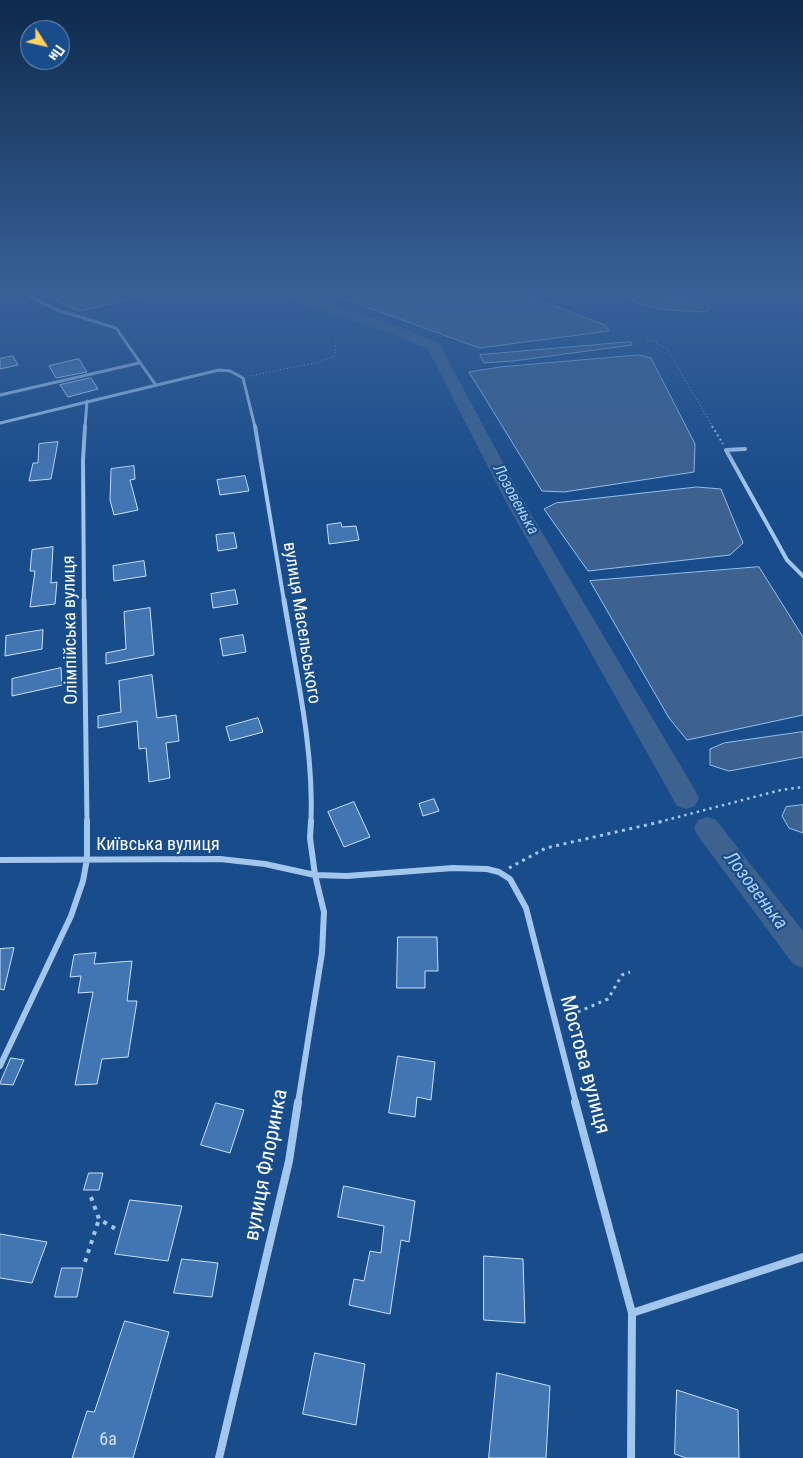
<!DOCTYPE html>
<html>
<head>
<meta charset="utf-8">
<style>
  body { margin:0 }
  #map { position:relative; width:803px; height:1458px; overflow:hidden; background:#194c8a; font-family:"Roboto Condensed",sans-serif }
  canvas { display:block }
  .north { position:absolute; left:20px; top:20px; width:50px; height:50px; box-sizing:border-box; background:#194c8a; border:1px solid #7594b9; border-radius:50%; rotate:125deg; font-size:14px; font-weight:700; line-height:20px; text-align:center; color:#fff }
  .north::after { content:''; display:block; margin:auto; width:18px; height:22px; background:#ffcf60; clip-path:polygon(50% 0,100% 100%,50% 72%,0 100%) }
</style>
</head>
<body>
<div id="map">
<canvas width="803" height="1458"></canvas>
<div class="north">Пн</div>
</div>
<script>
const ctx = document.querySelector('canvas').getContext('2d');
ctx.lineJoin = 'round';
function paint(path, color) {
  ctx.fillStyle = color;
  ctx.fill(path, 'evenodd');
}
function trace(path, color, width, dash) {
  ctx.strokeStyle = color;
  ctx.lineWidth = width;
  ctx.lineCap = dash ? 'butt' : 'round';
  ctx.setLineDash(dash || []);
  ctx.stroke(path);
}
function drawText(font, color, halo, rows, align = 'center') {
  ctx.font = font + ' "Roboto Condensed",sans-serif';
  ctx.lineWidth = 4.5;
  ctx.setLineDash([]);
  ctx.textBaseline = 'middle';
  ctx.strokeStyle = halo;
  ctx.fillStyle = color;
  for (const [text, x, y, turn = 0] of rows) {
    ctx.save();
    ctx.translate(x, y);
    ctx.rotate((+turn || 0) * Math.PI / 180);
    ctx.textAlign = isNaN(turn) ? turn : align;
    if (halo) ctx.strokeText(text, 0, 0);
    ctx.fillText(text, 0, 0);
    ctx.restore();
  }
}
const water = new Path2D(`
  M 39,289 L 174,289 L 80,311 L 65,305 Z
  M 317,289 L 509,289 L 605,325 L 609,331 L 480,348 Z
  M 626,289 L 662,289 L 660,293 L 664,296 L 702,299 L 710,308 L 705,312 C 677,310 644,312 621,293 L 621,291 Z
  M 631,342 L 632,345 L 513,361 L 484,363 L 480,355 Z
  M 639,355 L 651,358 L 695,444 L 694,472 L 564,492 L 542,491 L 469,372 L 500,367 Z
  M 697,487 L 721,489 L 743,543 L 730,555 L 588,571 L 544,509 L 556,503 Z
  M 759,567 L 803,637 L 803,715 L 687,740 L 669,718 L 590,581 Z
  M 803,732 L 803,757 L 729,771 L 710,765 L 710,749 L 724,743 Z
  M 803,805 L 803,833 L 789,828 L 782,816 L 786,807 Z`);
const river = new Path2D(`
  M 269,289 L 287,289 L 405,329 L 439,343 L 524,502 L 695,790 L 699,798 L 695,806 L 686,809 L 677,806 L 506,502 L 428,349 L 395,335 L 270,292 Z
  M 707,817 L 716,820 L 803,931 L 803,968 L 793,964 L 698,836 L 694,828 L 698,820 Z`);
const building = new Path2D(`
  M 13,356 L 18,365 L 0,369 L 0,359 Z
  M 79,359 L 87,372 L 56,378 L 49,366 Z
  M 91,378 L 98,389 L 68,397 L 60,385 Z
  M 58,442 L 51,479 L 29,481 L 33,463 L 38,463 L 39,444 Z
  M 134,466 L 135,479 L 130,480 L 138,510 L 114,515 L 110,500 L 111,469 Z
  M 245,476 L 249,491 L 220,495 L 217,480 Z
  M 341,523 L 342,527 L 356,526 L 359,540 L 329,544 L 327,525 Z
  M 234,533 L 237,548 L 218,551 L 216,535 Z
  M 53,547 L 51,583 L 57,582 L 55,604 L 30,607 L 35,571 L 30,571 L 32,550 Z
  M 144,561 L 146,576 L 114,581 L 113,566 Z
  M 235,590 L 238,604 L 213,608 L 211,594 Z
  M 150,608 L 154,655 L 106,664 L 106,653 L 126,649 L 124,612 Z
  M 43,630 L 42,649 L 5,656 L 6,636 Z
  M 243,635 L 246,652 L 223,656 L 220,639 Z
  M 61,668 L 62,685 L 12,696 L 12,679 Z
  M 152,675 L 157,718 L 176,715 L 179,741 L 166,743 L 170,778 L 149,782 L 146,748 L 139,749 L 137,721 L 98,728 L 98,716 L 121,712 L 119,681 Z
  M 258,718 L 263,732 L 230,741 L 226,727 Z
  M 434,799 L 439,811 L 423,816 L 419,804 Z
  M 354,802 L 370,837 L 344,847 L 328,812 Z
  M 398,937 L 437,937 L 438,971 L 425,971 L 425,988 L 397,988 Z
  M 14,948 L 4,990 L 0,989 L 0,949 Z
  M 96,953 L 94,964 L 132,961 L 127,1001 L 137,1001 L 128,1057 L 102,1059 L 97,1084 L 75,1085 L 93,992 L 78,993 L 81,976 L 70,977 L 74,955 Z
  M 398,1056 L 435,1062 L 431,1100 L 417,1097 L 415,1117 L 389,1113 Z
  M 11,1058 L 24,1060 L 13,1085 L 0,1084 Z
  M 216,1103 L 244,1110 L 230,1153 L 201,1145 Z
  M 89,1173 L 103,1173 L 99,1190 L 84,1190 Z
  M 344,1186 L 415,1201 L 409,1242 L 401,1240 L 390,1314 L 349,1305 L 354,1279 L 364,1281 L 370,1251 L 381,1253 L 384,1226 L 338,1217 Z
  M 130,1200 L 182,1206 L 168,1261 L 115,1254 Z
  M 0,1234 L 47,1242 L 32,1283 L 0,1278 Z
  M 484,1256 L 523,1259 L 525,1323 L 484,1320 Z
  M 182,1259 L 218,1263 L 212,1297 L 174,1293 Z
  M 62,1268 L 83,1268 L 77,1297 L 55,1297 Z
  M 125,1321 L 169,1332 L 133,1458 L 72,1458 L 87,1411 L 94,1412 Z
  M 315,1353 L 365,1364 L 356,1425 L 303,1414 Z
  M 497,1373 L 550,1386 L 546,1458 L 489,1458 Z
  M 677,1390 L 738,1410 L 739,1458 L 686,1458 L 675,1454 Z`);
const pathFar4 = new Path2D(`
  M 647,338 L 667,349 L 713,427
  M 249,376 L 315,363 L 335,356 L 336,341`);
const pathFar3 = new Path2D(`
  M 712,426 L 723,444`);
const pathFar2 = new Path2D(`
  M 659,822 L 781,790 L 803,787`);
const pathFar1 = new Path2D(`
  M 509,868 L 546,848 L 664,821
  M 564,1018 L 608,999 L 622,975 L 630,972`);
const path = new Path2D(`
  M 91,1197 L 99,1219 L 119,1231
  M 85,1262 L 99,1219`);
const minorFar4 = new Path2D(`
  M 24,289 L 31,297 L 57,310 L 116,328 L 155,384
  M 0,395 L 139,363
  M 0,423 L 219,370 L 230,371 L 243,378 L 255,427
  M 85,427 L 87,401`);
const minorFar3 = new Path2D(`
  M 255,426 L 284,601
  M 745,449 L 726,450 L 787,560 L 803,576
  M 84,601 L 83,460 L 85,426`);
const minorFar2 = new Path2D(`
  M 84,600 L 87,822
  M 284,600 C 296,673 314,748 311,822`);
const minorFar1 = new Path2D(`
  M 0,860 L 220,859 L 265,864 L 315,875 L 347,876 L 453,868 L 487,869 L 499,872 L 510,879 L 526,908 L 576,1103
  M 0,1066 L 71,916 L 83,881 L 87,859 L 87,821
  M 298,1103 L 322,953 L 324,912 L 315,875 L 310,838 L 311,821`);
const minor = new Path2D(`
  M 575,1102 L 632,1313 L 631,1458
  M 632,1313 L 803,1257
  M 219,1458 L 289,1161 L 298,1102`);
const farWaternames = [
  ["Лозовенька",515,500,61]
];
const streetNames = [
  ["вулиця Масельського",301,623,81],
  ["Олімпійська вулиця",71,630,-91],
  ["Київська вулиця",158,845]
];
const nearNumbernames = [
  ["6а",108,1440]
];
const waterNames = [
  ["Лозовенька",755,891,53]
];
const nearStreetnames = [
  ["Мостова вулиця",584,1065,75],
  ["вулиця Флоринка",267,1165,-79]
];
paint(water, '#3d628f');
trace(water, '#96c1f0', 1);
paint(river, '#3d628f');
paint(building, '#4276b3');
trace(building, '#c9e0fa', 1);
trace(pathFar4, '#a3c6ed', 1, [1, 2.5]);
trace(pathFar3, '#a3c6ed', 2, [2, 3]);
trace(pathFar2, '#a3c6ed', 2.5, [2.5, 4]);
trace(pathFar1, '#a3c6ed', 3, [3, 4.5]);
trace(path, '#a3c6ed', 4, [4, 5.5]);
trace(minorFar4, '#a3c6ed', 3);
trace(minorFar3, '#a3c6ed', 4);
trace(minorFar2, '#a3c6ed', 5);
trace(minorFar1, '#a3c6ed', 6);
trace(minor, '#a3c6ed', 8);
const sky = ctx.createLinearGradient(0, 0, 0, 493);
sky.addColorStop(0, '#0e2a4c');
sky.addColorStop(0.59, '#386198');
sky.addColorStop(1, '#38619800');
ctx.fillStyle = sky;
ctx.fillRect(0, 0, 803, 493);
drawText('italic 16px', '#afd0f5', '#194c8a', farWaternames);
drawText('18px', '#fff', '#194c8a', streetNames);
drawText('18px', '#d0ddec', null, nearNumbernames);
drawText('italic 19px', '#afd0f5', '#194c8a', waterNames);
drawText('21px', '#fff', '#194c8a', nearStreetnames);
</script>
</body>
</html>
